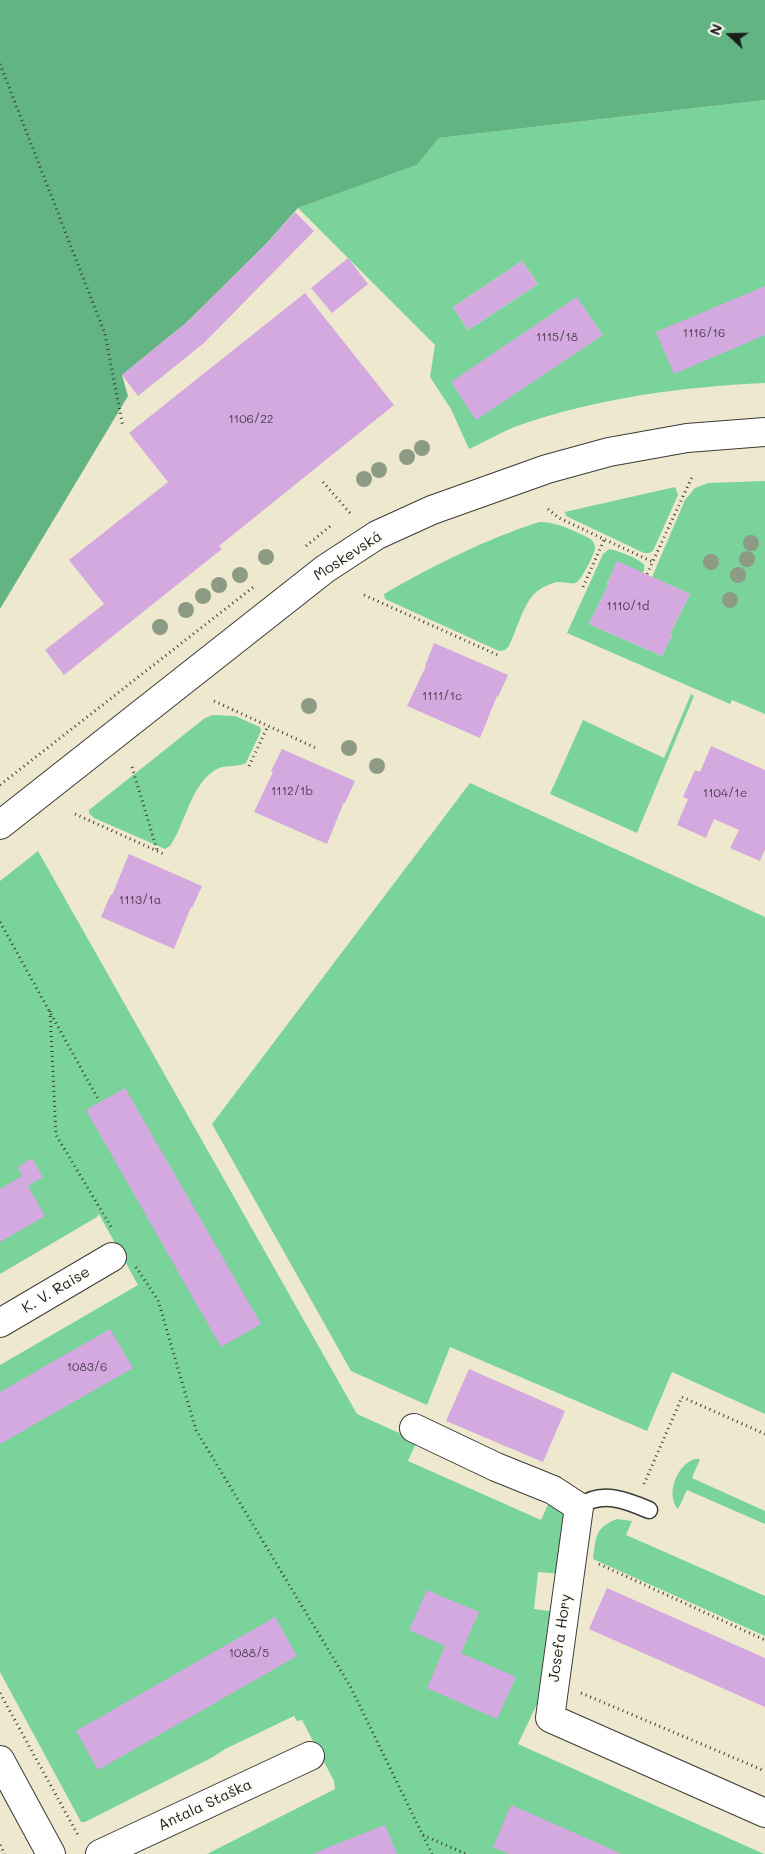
<!DOCTYPE html>
<html>
<head>
<meta charset="utf-8">
<style>
  body { margin:0 }
  #map { position:relative; width:765px; height:1854px; overflow:hidden; background:#eee9ce; font-family:Mali,sans-serif }
  canvas { display:block }
  .north { position:absolute; left:705px; top:10px; width:50px; height:50px; -webkit-text-stroke:4px #fdfcf7; paint-order:stroke; rotate:291deg; font-size:14px; font-weight:700; line-height:20px; text-align:center; color:#1c1c1c }
  .north::after { content:''; display:block; margin:auto; width:18px; height:22px; background:#1c1c1c; clip-path:polygon(50% 0,100% 100%,50% 72%,0 100%) }
</style>
</head>
<body>
<div id="map">
<canvas width="765" height="1854"></canvas>
<div class="north">N</div>
</div>
<script>
const ctx = document.querySelector('canvas').getContext('2d');
ctx.lineJoin = 'round';
function paint(path, color) {
  ctx.fillStyle = color;
  ctx.fill(path, 'evenodd');
}
function trace(path, color, width, dash) {
  ctx.strokeStyle = color;
  ctx.lineWidth = width;
  ctx.lineCap = dash ? 'butt' : 'round';
  ctx.setLineDash(dash || []);
  ctx.stroke(path);
}
function drawText(font, color, halo, rows, align = 'center') {
  ctx.font = font + ' Mali,sans-serif';
  ctx.lineWidth = 4;
  ctx.setLineDash([]);
  ctx.textBaseline = 'middle';
  ctx.strokeStyle = halo;
  ctx.fillStyle = color;
  for (const [text, x, y, turn = 0] of rows) {
    ctx.save();
    ctx.translate(x, y);
    ctx.rotate((+turn || 0) * Math.PI / 180);
    ctx.textAlign = isNaN(turn) ? turn : align;
    if (halo) ctx.strokeText(text, 0, 0);
    ctx.fillText(text, 0, 0);
    ctx.restore();
  }
}
const green = new Path2D(`
  M 765,100 L 765,383 C 681,387 597,398 517,426 C 501,432 485,442 469,449 L 451,409 L 430,377 L 435,345 L 298,208 L 417,165 L 439,138 ZM 522,261 L 538,284 L 468,330 L 453,307 Z
  M 765,481 L 765,714 L 732,700 L 730,704 L 567,633 L 603,554 L 609,549 C 616,550 641,559 644,565 C 645,567 644,571 643,573 L 617,562 L 607,584 L 608,585 L 589,624 L 662,656 L 672,635 L 670,634 L 690,594 L 652,577 L 685,500 L 695,488 L 708,483 Z
  M 675,487 L 678,495 L 653,551 L 649,553 L 644,553 L 566,516 L 565,512 L 569,511 Z
  M 539,522 C 558,522 572,530 589,538 C 592,540 595,543 595,548 C 595,553 582,579 577,582 C 572,585 565,582 558,582 C 550,583 540,588 534,594 C 523,606 516,631 509,646 L 505,650 L 499,651 L 385,599 L 384,594 C 434,565 484,540 539,522 Z
  M 691,694 L 694,696 L 637,833 L 550,794 L 583,720 L 664,758 Z
  M 213,715 L 235,716 L 260,727 L 261,731 L 246,763 C 238,767 228,765 219,768 C 191,781 186,823 170,846 L 165,849 L 94,818 L 89,813 L 89,810 L 205,718 Z
  M 470,783 L 765,917 L 765,1414 L 672,1372 L 647,1431 L 450,1347 L 427,1405 L 351,1371 L 212,1124 Z
  M 38,851 L 357,1414 L 417,1441 L 408,1461 L 541,1520 L 550,1500 L 560,1509 L 566,1520 L 560,1574 L 538,1572 L 534,1609 L 556,1612 L 555,1625 L 548,1623 L 537,1704 L 518,1744 L 764,1854 L 207,1854 L 335,1789 L 334,1781 L 302,1720 L 297,1721 L 294,1716 L 225,1749 L 213,1757 L 85,1822 L 81,1822 L 0,1672 L 0,1365 L 138,1285 L 99,1214 L 97,1217 L 0,1274 L 0,881 Z
  M 695,1459 L 700,1459 L 692,1478 L 765,1511 L 765,1524 L 687,1490 L 678,1509 C 665,1495 677,1464 695,1459 Z
  M 617,1519 L 632,1521 L 626,1535 L 765,1596 L 765,1636 L 593,1559 C 596,1537 595,1527 617,1519 Z`);
const forest = new Path2D(`
  M 0,0 L 765,0 L 765,100 L 439,138 L 417,165 L 298,208 L 265,245 L 186,323 L 122,375 L 128,396 L 0,609 Z`);
const building = new Path2D(`
  M 295,212 L 314,231 L 204,343 L 138,396 L 122,375 L 186,323 L 265,245 Z
  M 348,258 L 368,284 L 332,313 L 311,288 Z
  M 522,261 L 538,284 L 468,330 L 453,307 Z
  M 765,286 L 765,335 L 674,374 L 656,332 Z
  M 305,293 L 394,405 L 219,546 L 222,549 L 64,675 L 45,650 L 104,604 L 69,560 L 168,482 L 129,433 Z
  M 577,297 L 603,335 L 476,420 L 451,382 Z
  M 617,561 L 690,594 L 670,634 L 672,635 L 662,656 L 589,624 L 608,585 L 607,585 Z
  M 434,643 L 508,675 L 498,697 L 497,696 L 480,738 L 407,706 L 426,666 L 425,666 Z
  M 711,746 L 765,770 L 765,849 L 760,861 L 730,848 L 739,830 L 714,819 L 706,838 L 677,825 L 688,799 L 683,797 L 695,770 L 700,772 Z
  M 282,749 L 355,781 L 345,803 L 344,802 L 327,844 L 254,812 L 273,772 L 271,771 Z
  M 129,854 L 202,886 L 192,908 L 191,907 L 174,949 L 101,917 L 111,894 L 112,895 Z
  M 125,1088 L 261,1324 L 221,1347 L 86,1110 Z
  M 32,1158 L 43,1177 L 28,1186 L 45,1216 L 0,1242 L 0,1189 L 22,1176 L 18,1167 Z
  M 110,1329 L 133,1368 L 0,1444 L 0,1392 Z
  M 469,1369 L 565,1411 L 543,1462 L 446,1421 Z
  M 607,1588 L 765,1658 L 765,1707 L 589,1629 Z
  M 427,1590 L 479,1612 L 461,1653 L 516,1677 L 497,1719 L 427,1688 L 445,1646 L 409,1630 Z
  M 275,1617 L 297,1656 L 98,1770 L 76,1731 Z
  M 511,1805 L 584,1837 L 622,1854 L 509,1854 L 493,1847 Z
  M 385,1825 L 397,1854 L 313,1854 L 319,1851 Z`);
const path = new Path2D(`
  M 0,64 L 105,334 L 123,427
  M 323,482 L 350,513
  M 548,509 L 559,518 L 653,562
  M 306,546 L 333,524
  M 647,574 L 692,477
  M 583,587 L 604,540
  M 364,595 L 500,656
  M 214,701 L 316,748
  M 249,766 L 268,726
  M 132,767 L 157,850
  M 0,785 L 256,585
  M 75,814 L 166,855
  M 0,922 L 98,1099
  M 50,1011 L 56,1135 L 113,1230
  M 136,1267 L 158,1300 L 196,1430 L 350,1686 L 432,1854
  M 644,1484 L 682,1397 L 765,1434
  M 599,1564 L 765,1640
  M 0,1693 L 79,1837
  M 581,1693 L 765,1771
  M 423,1835 L 466,1854
  M 0,1845 L 5,1854`);
const service = new Path2D(`
  M 579,1507 C 601,1490 626,1500 649,1510`);
const minor = new Path2D(`
  M 0,825 L 325,569 L 377,535 L 432,510 L 547,469 L 609,452 L 687,438 L 765,432
  M 0,1323 L 112,1257
  M 414,1428 L 496,1467 L 553,1490 L 579,1507 L 550,1718 L 765,1813
  M 0,1760 L 51,1854
  M 100,1854 L 310,1756`);
const trees = [
  [422,448],
  [407,457],
  [379,470],
  [364,479],
  [751,543],
  [266,557],
  [747,559],
  [711,562],
  [240,575],
  [738,575],
  [219,585],
  [203,596],
  [730,600],
  [186,610],
  [160,627],
  [309,706],
  [349,748],
  [377,766]
];
const numberNames = [
  ["1116/16",704,333],
  ["1115/18",557,337],
  ["1106/22",251,419],
  ["1110/1d",628,606],
  ["1111/1c",442,696],
  ["1112/1b",292,791],
  ["1104/1e",725,793],
  ["1113/1a",140,900],
  ["1083/6",87,1367],
  ["1088/5",249,1653]
];
const streetNames = [
  ["Moskevská",348,556,-33],
  ["K. V. Raise",56,1290,-31],
  ["Josefa Hory",560,1638,-82],
  ["Antala Staška",205,1805,-25]
];
paint(green, '#79d39a');
paint(forest, '#62b582');
paint(building, '#d3a9e0');
trace(service, '#3c3b37', 19);
trace(minor, '#3c3b37', 30);
trace(path, '#3c3b37', 3, [1, 4]);
trace(service, '#fff', 16);
trace(minor, '#fff', 28);
ctx.fillStyle = '#8d9b84';
for (const [x, y] of trees) {
  ctx.beginPath();
  ctx.arc(x, y, 8, 0, 2 * Math.PI);
  ctx.fill();
}
drawText('12px', '#4a3f4d', null, numberNames);
drawText('15px', '#1c1c1c', '#fdfcf7', streetNames);
</script>
</body>
</html>
